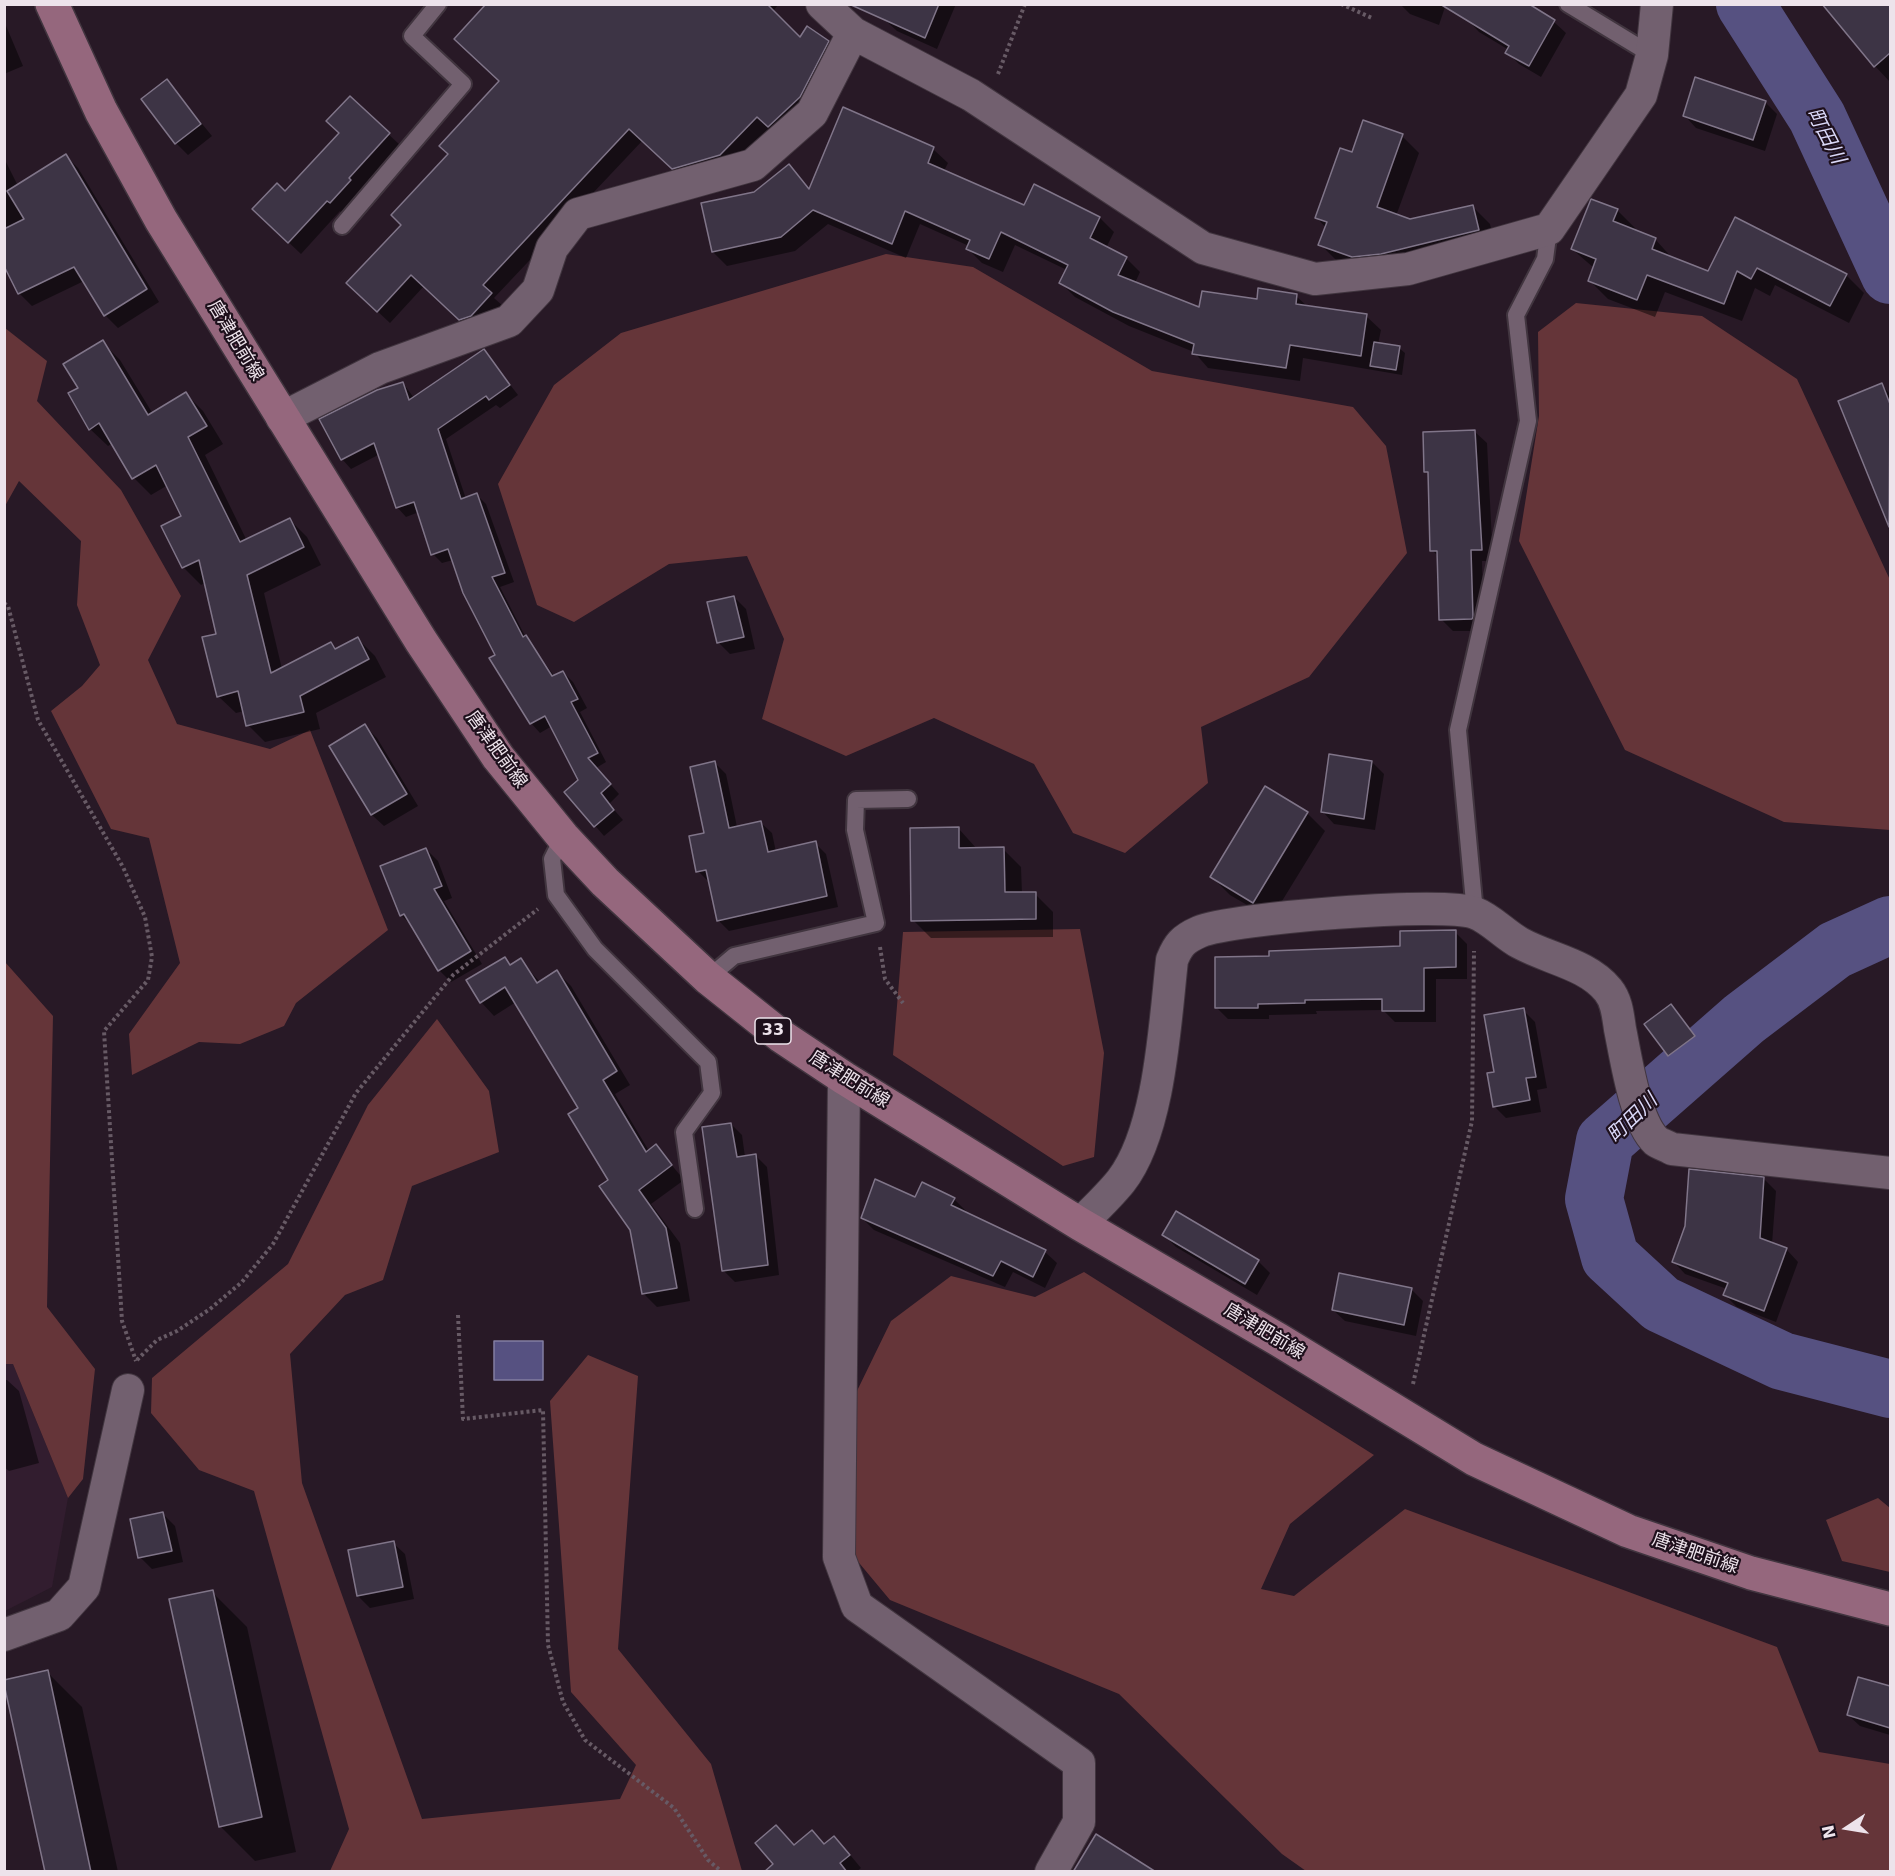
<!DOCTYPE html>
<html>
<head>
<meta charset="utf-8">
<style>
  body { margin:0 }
  #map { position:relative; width:1895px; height:1876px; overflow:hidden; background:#281926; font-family:"DejaVu Sans",sans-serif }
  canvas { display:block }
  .frame { position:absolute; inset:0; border:6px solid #ede3eb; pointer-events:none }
  .north { position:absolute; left:1817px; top:1798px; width:60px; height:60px; -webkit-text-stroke:4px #1e101c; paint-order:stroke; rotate:258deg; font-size:16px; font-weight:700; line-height:24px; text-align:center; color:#ede3eb }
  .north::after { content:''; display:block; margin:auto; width:21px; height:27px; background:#ede3eb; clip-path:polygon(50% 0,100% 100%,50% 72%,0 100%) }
</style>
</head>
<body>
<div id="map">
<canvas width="1895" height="1876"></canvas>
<div class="frame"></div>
<div class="north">N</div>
</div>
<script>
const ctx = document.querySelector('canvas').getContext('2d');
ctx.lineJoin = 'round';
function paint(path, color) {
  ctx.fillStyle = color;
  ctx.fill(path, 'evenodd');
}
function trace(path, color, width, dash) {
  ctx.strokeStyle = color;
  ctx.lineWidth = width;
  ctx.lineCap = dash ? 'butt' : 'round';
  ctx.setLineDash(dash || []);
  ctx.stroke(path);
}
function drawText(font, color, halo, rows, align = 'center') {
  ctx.font = font + ' "DejaVu Sans","Noto Sans JP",sans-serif';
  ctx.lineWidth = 4.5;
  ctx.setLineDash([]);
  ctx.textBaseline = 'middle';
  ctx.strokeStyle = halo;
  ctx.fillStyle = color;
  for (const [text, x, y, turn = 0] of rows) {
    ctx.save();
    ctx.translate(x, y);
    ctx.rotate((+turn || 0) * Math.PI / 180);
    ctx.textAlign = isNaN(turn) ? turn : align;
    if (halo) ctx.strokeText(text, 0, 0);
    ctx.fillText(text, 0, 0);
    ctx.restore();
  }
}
const built = new Path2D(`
  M 4,1364 L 13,1364 L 68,1498 L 52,1587 L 5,1611 Z`);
const green = new Path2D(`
  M 886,254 L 973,267 L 1152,371 L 1353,407 L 1386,446 L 1407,553 L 1309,677 L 1201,727 L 1208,783 L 1125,853 L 1073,833 L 1034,764 L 934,718 L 846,756 L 762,719 L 784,639 L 747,556 L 669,564 L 574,622 L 537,605 L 498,484 L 554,385 L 621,333 Z
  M 1576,303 L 1702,316 L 1797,379 L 1890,580 L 1890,830 L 1784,822 L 1625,750 L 1519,541 L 1539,416 L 1538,332 Z
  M 5,328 L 47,361 L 37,401 L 121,490 L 181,596 L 148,660 L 177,724 L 270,749 L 310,730 L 388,930 L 296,1003 L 284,1026 L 240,1044 L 199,1042 L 132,1075 L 129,1034 L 180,963 L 149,838 L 111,829 L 51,711 L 82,686 L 100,665 L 77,605 L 81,541 L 19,481 L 5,506 Z
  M 1080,929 L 1104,1053 L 1094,1157 L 1063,1166 L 893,1055 L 903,932 Z
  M 5,962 L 53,1016 L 47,1307 L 95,1369 L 83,1479 L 68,1498 L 13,1364 L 5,1364 Z
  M 437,1019 L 489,1091 L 499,1152 L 412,1186 L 383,1280 L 345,1295 L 290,1354 L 302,1483 L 422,1819 L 620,1799 L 636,1765 L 571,1692 L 550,1401 L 588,1355 L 638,1376 L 618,1649 L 711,1764 L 742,1871 L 330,1871 L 349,1829 L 254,1491 L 199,1470 L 151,1413 L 152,1378 L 288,1264 L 368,1105 Z
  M 1084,1272 L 1374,1455 L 1290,1524 L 1261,1589 L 1294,1596 L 1405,1509 L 1777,1647 L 1819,1752 L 1890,1764 L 1890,1871 L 1306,1871 L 1282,1854 L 1119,1694 L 890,1600 L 855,1558 L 855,1395 L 891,1321 L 951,1276 L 1035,1297 Z
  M 1878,1498 L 1890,1508 L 1890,1572 L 1842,1561 L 1826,1520 Z`);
const water = new Path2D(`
  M 494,1341 L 543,1341 L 543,1380 L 494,1380 Z`);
const shadow = new Path2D(`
  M 712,4 L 779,4 L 772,12 L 800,39 L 828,42 L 840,54 L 782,139 L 771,128 L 733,167 L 686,180 L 643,140 L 494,298 L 503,306 L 472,332 L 424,286 L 390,323 L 360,295 Z
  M 891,4 L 956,4 L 937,49 L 897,31 L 885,20 Z
  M 1400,4 L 1446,4 L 1439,25 L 1410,14 Z
  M 1824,4 L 1890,4 L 1890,82 L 1875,66 Z
  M 1533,9 L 1554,22 L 1566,33 L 1541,77 L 1519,64 L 1507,52 L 1509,50 L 1479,32 L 1468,20 Z
  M 4,21 L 23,66 L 4,74 Z
  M 167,81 L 212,136 L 188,155 L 176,143 Z
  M 350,98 L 401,146 L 360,191 L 362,193 L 342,214 L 340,211 L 301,254 L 266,221 L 285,193 L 340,133 Z
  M 1765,102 L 1777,114 L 1765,151 L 1696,128 L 1685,116 Z
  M 844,109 L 933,149 L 948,163 L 944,171 L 1025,207 L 1035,186 L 1100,218 L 1114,232 L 1106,248 L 1126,258 L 1140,272 L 1135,283 L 1201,309 L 1296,296 L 1308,307 L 1366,316 L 1381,330 L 1378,344 L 1399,348 L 1405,353 L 1402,375 L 1303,358 L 1300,381 L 1208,368 L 1194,352 L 1129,326 L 1075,297 L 1061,283 L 1067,270 L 1015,245 L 1003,272 L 982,263 L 968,249 L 969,246 L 920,224 L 906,258 L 828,224 L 795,251 L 727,266 L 713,252 L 754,194 L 788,166 L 810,189 Z
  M 1402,136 L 1419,153 L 1396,216 L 1410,221 L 1473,207 L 1490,224 L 1495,247 L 1337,261 L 1320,244 L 1326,228 L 1317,218 L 1353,154 Z
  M 66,156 L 78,168 L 159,302 L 118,328 L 105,315 L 84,281 L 32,306 L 19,293 L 4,262 L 4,158 L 18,186 Z
  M 1617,210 L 1635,228 L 1634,231 L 1655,239 L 1673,259 L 1709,273 L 1736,219 L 1846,275 L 1864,293 L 1849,323 L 1775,285 L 1770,296 L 1755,288 L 1742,321 L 1665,292 L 1655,317 L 1608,299 L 1590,281 L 1594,268 L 1572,249 Z
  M 102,342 L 120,360 L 153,414 L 186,394 L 203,411 L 223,444 L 205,455 L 247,541 L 290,520 L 307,537 L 321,565 L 264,593 L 282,669 L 331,643 L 337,650 L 358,639 L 375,656 L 386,677 L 316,713 L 320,729 L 265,742 L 248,725 L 244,711 L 236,713 L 218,696 L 218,635 L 205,583 L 201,585 L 183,567 L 163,526 L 183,517 L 168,485 L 151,495 L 134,478 L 113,443 L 108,446 L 90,429 L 80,388 Z
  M 484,351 L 518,395 L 500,408 L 496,405 L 446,439 L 466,499 L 477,495 L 486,504 L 514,582 L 500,587 L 526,638 L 555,677 L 563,672 L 573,682 L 587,708 L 580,712 L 606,762 L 596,768 L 619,794 L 609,804 L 623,820 L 604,836 L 566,792 L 580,780 L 552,726 L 540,733 L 531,723 L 453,560 L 442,563 L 433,554 L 419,512 L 406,517 L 397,507 L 380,454 L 351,469 L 342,459 L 403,383 L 414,398 Z
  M 1882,385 L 1890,394 L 1890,526 L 1840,402 Z
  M 1475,432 L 1487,443 L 1493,561 L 1482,561 L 1484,631 L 1453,631 L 1441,619 L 1439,557 L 1432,550 L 1430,475 L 1425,471 Z
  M 734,597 L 746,609 L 755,649 L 730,654 L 718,642 Z
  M 365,726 L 377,738 L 418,806 L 384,826 L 372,815 L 331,746 Z
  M 714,762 L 726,774 L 737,827 L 760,822 L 772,833 L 776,852 L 815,843 L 826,854 L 838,907 L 729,931 L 718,920 L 709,882 L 698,871 L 706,834 Z
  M 1372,762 L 1384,774 L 1375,830 L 1334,824 L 1323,812 Z
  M 1307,813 L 1325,831 L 1271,919 L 1230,895 L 1212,877 Z
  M 959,829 L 977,849 L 1003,849 L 1021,867 L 1022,894 L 1035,894 L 1053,912 L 1053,937 L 931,938 L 913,920 Z
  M 426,849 L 438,861 L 452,898 L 444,901 L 482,964 L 451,982 L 439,970 L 413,927 L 401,915 Z
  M 1455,932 L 1467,944 L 1467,979 L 1436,979 L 1436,1022 L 1395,1022 L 1383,1010 L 1316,1011 L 1317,1014 L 1269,1015 L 1269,1019 L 1228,1019 L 1217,1008 L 1270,958 L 1402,948 Z
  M 505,958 L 512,965 L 520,960 L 540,982 L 557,972 L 571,986 L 630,1085 L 615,1094 L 649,1151 L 656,1146 L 684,1180 L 651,1204 L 680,1243 L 690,1301 L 657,1307 L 643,1293 L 632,1229 L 580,1108 L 516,1002 L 494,1016 L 481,1002 Z
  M 1671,1006 L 1706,1049 L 1681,1067 L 1669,1055 Z
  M 1523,1010 L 1535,1022 L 1547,1088 L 1537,1090 L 1541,1112 L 1506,1118 L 1494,1106 L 1495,1073 Z
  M 731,1124 L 742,1135 L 745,1157 L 756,1156 L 767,1167 L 779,1275 L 735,1282 L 724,1271 Z
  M 1764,1179 L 1776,1191 L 1772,1244 L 1787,1250 L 1798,1262 L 1776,1322 L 1737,1307 L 1725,1295 L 1727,1289 L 1685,1274 L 1674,1262 Z
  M 916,1199 L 954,1199 L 966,1211 L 965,1213 L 1045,1252 L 1057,1263 L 1045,1288 L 1013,1272 L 1005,1287 L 874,1230 L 862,1218 Z
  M 1164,1235 L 1258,1261 L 1270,1273 L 1257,1295 L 1176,1247 Z
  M 1411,1289 L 1423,1301 L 1416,1336 L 1345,1321 L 1333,1310 Z
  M 4,1380 L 7,1380 L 19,1391 L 39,1463 L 9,1471 L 4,1467 Z
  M 163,1514 L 175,1526 L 183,1562 L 152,1569 L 140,1557 Z
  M 393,1543 L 405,1554 L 414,1599 L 370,1608 L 358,1596 Z
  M 212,1592 L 247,1627 L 296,1852 L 255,1861 L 220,1826 Z
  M 47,1672 L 82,1707 L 118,1872 L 47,1872 Z
  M 1859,1678 L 1890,1688 L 1890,1735 L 1860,1726 L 1848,1715 Z
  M 812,1832 L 825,1845 L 846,1850 L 861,1868 L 856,1872 L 782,1872 L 795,1847 Z`);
const river = new Path2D(`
  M 1745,4 L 1817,117 L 1890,275
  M 1890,925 L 1835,950 L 1744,1019 L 1605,1141 L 1594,1199 L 1610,1257 L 1661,1304 L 1782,1361 L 1890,1389`);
const building = new Path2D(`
  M 486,4 L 767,4 L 800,37 L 807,26 L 829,41 L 800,97 L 768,127 L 757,117 L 720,155 L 672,169 L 629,129 L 483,285 L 492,293 L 471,316 L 459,320 L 411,275 L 377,312 L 346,283 L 401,225 L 391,215 L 448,154 L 439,146 L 499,81 L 454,39 Z
  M 849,4 L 939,4 L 925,38 Z
  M 1440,4 L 1529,4 L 1555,20 L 1529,66 L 1505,53 L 1509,46 Z
  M 1822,4 L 1890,4 L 1890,53 L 1874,67 Z
  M 1695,77 L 1766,101 L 1753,140 L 1683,116 Z
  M 167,79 L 201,124 L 175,144 L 141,99 Z
  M 350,96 L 390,133 L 349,178 L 351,180 L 330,203 L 327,201 L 288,243 L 252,209 L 277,183 L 285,191 L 339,133 L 326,121 Z
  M 843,107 L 934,147 L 928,163 L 1024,205 L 1034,184 L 1100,217 L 1090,238 L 1127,257 L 1118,275 L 1199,307 L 1202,291 L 1257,299 L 1258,288 L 1297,294 L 1296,304 L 1367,314 L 1361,356 L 1290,345 L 1286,368 L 1192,354 L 1194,344 L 1113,312 L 1059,283 L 1068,265 L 1001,232 L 989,259 L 966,249 L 970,240 L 905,211 L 892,244 L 813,210 L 781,237 L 712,252 L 701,203 L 754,192 L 789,164 L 809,189 Z
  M 1363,120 L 1403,134 L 1377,207 L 1410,219 L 1473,205 L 1479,230 L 1381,254 L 1352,257 L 1318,245 L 1327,222 L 1315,218 L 1340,148 L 1352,152 Z
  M 66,154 L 147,289 L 104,316 L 74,267 L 18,294 L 4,266 L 4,229 L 24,219 L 7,191 Z
  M 1591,199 L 1618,209 L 1613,221 L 1656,238 L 1652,249 L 1708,271 L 1735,217 L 1847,274 L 1830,306 L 1757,268 L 1751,279 L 1737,271 L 1724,304 L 1647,275 L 1637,300 L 1588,281 L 1596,259 L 1571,249 Z
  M 103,340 L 148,415 L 186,392 L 207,426 L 188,437 L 240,542 L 290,518 L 304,547 L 247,575 L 271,673 L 331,642 L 335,649 L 358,637 L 369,659 L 300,696 L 304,712 L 246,726 L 238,691 L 217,697 L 202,637 L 216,634 L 199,560 L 182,568 L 161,526 L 181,516 L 156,465 L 132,479 L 99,423 L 89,430 L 68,393 L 78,388 L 63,364 Z
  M 1374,342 L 1400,346 L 1396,370 L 1370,366 Z
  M 484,349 L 510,385 L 489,400 L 486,396 L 438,429 L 461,499 L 477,493 L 505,573 L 492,577 L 523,637 L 526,635 L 552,676 L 563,671 L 578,699 L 571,702 L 598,753 L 588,758 L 611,784 L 601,793 L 614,810 L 594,827 L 564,792 L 578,780 L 545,716 L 530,724 L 489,658 L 495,655 L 463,593 L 448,549 L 431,555 L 414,502 L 396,508 L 374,443 L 341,460 L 319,419 L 377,390 L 403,382 L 409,400 Z
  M 1882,383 L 1890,404 L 1889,527 L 1838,401 Z
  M 1475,430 L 1482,550 L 1471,550 L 1473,617 L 1472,619 L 1439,620 L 1437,551 L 1430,551 L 1428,472 L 1424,472 L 1423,432 Z
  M 734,596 L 744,637 L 717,643 L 707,602 Z
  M 365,724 L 407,794 L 371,815 L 329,746 Z
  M 1329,754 L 1372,761 L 1364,819 L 1321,812 Z
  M 715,761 L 729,828 L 761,821 L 768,852 L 816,841 L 827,896 L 717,921 L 706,870 L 696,872 L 689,836 L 704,833 L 690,767 Z
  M 1265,786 L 1308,812 L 1253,903 L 1210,877 Z
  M 959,827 L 959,848 L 1004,847 L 1005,892 L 1036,892 L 1036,919 L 911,921 L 910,828 Z
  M 426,848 L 442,886 L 434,889 L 471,951 L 438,971 L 404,914 L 400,916 L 380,866 Z
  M 1456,930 L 1456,967 L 1424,968 L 1424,1011 L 1382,1011 L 1382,999 L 1305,1000 L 1305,1003 L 1258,1004 L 1258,1008 L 1215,1008 L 1215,957 L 1269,956 L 1269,951 L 1400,946 L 1400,931 Z
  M 505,957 L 510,965 L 521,958 L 537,983 L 557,970 L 617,1071 L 603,1080 L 646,1152 L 656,1144 L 672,1165 L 639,1190 L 666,1228 L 677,1288 L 642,1294 L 630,1230 L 599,1186 L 608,1180 L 568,1114 L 578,1108 L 505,987 L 480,1003 L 466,980 Z
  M 1671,1004 L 1695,1036 L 1668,1056 L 1644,1024 Z
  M 1524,1008 L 1536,1077 L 1526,1078 L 1530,1100 L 1493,1107 L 1487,1073 L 1494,1072 L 1484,1015 Z
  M 731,1123 L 737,1157 L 756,1154 L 768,1265 L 722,1271 L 702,1127 Z
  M 1689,1169 L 1764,1177 L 1760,1238 L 1787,1248 L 1764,1311 L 1723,1295 L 1728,1283 L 1672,1262 L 1685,1226 Z
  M 875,1179 L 915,1197 L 922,1182 L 955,1198 L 951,1205 L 1046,1250 L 1033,1277 L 1001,1261 L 993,1276 L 861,1218 Z
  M 1176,1211 L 1259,1260 L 1245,1284 L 1162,1235 Z
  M 1339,1273 L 1412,1288 L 1404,1325 L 1332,1310 Z
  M 163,1512 L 172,1551 L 138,1558 L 130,1519 Z
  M 394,1541 L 403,1587 L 357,1596 L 348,1550 Z
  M 213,1590 L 262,1817 L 219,1827 L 169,1599 Z
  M 48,1670 L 91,1872 L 45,1872 L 4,1684 L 4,1680 Z
  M 1858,1677 L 1890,1686 L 1890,1728 L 1847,1715 Z
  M 776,1825 L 794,1845 L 812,1830 L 824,1844 L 834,1836 L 850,1855 L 840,1863 L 847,1872 L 764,1872 L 773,1864 L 755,1843 Z
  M 1096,1834 L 1156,1872 L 1073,1872 Z`);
const path = new Path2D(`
  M 1341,4 L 1372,18
  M 998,74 L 1025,4
  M 4,603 L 8,606 L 38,720 L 123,867 L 145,917 L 152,957 L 148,980 L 104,1031 L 122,1321 L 136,1361
  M 880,947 L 885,979 L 903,1003
  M 458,1315 L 463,1419 L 543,1410 L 548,1645 L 563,1702 L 585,1740 L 674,1808 L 708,1860 L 722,1872
  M 137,1360 L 157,1340 L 177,1331 L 210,1309 L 242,1282 L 273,1244 L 356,1093 L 453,975 L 538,909
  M 1413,1384 L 1472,1121 L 1474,951`);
const lane = new Path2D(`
  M 1568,4 L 1652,55
  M 342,226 L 463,84 L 412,36 L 438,4
  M 563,837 L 552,859 L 556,895 L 595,949 L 708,1062 L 712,1093 L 684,1132 L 695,1209
  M 1475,913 L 1458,730 L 1528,421 L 1516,315 L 1545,259 L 1549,229
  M 708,978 L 734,956 L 876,923 L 855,830 L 856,800 L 908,799`);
const street = new Path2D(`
  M 822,4 L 853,33 L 971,95 L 1203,248 L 1315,279 L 1408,269 L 1549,229 L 1641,95 L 1652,55 L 1657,4
  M 282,418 L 380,368 L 509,321 L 538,290 L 552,248 L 578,214 L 753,165 L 812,113 L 853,33
  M 844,1078 L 839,1557 L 857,1606 L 1079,1763 L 1079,1822 L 1051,1872
  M 1080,1224 C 1094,1210 1109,1196 1121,1181 C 1160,1131 1165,1022 1172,960 C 1178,945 1183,939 1199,932 C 1232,918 1443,901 1475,913 C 1491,919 1505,935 1520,943 C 1549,959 1587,964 1608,990 C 1617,1001 1618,1016 1620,1029 C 1626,1058 1635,1121 1656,1141 C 1660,1144 1667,1146 1672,1149 L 1890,1173
  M 4,1635 L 59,1615 L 84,1587 L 128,1390`);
const primary = new Path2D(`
  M 52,4 L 101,111 L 161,220 L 421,641 L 498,757 L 563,837 L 605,882 L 708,978 L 781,1036 L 844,1078 L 1080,1224 L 1279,1340 L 1474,1459 L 1628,1531 L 1751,1573 L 1890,1609`);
const shields = [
  [773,1031,36]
];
const shieldNames = [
  ["33",773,1031]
];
const streetNames = [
  ["唐津肥前線",235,341,59],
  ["唐津肥前線",496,750,54],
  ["唐津肥前線",849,1080,32],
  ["唐津肥前線",1264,1332,31],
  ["唐津肥前線",1695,1554,19]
];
const waterNames = [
  ["町田川",1825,136,63],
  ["町田川",1633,1119,-44]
];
paint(built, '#321d2f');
paint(green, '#653539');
paint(water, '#565181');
trace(water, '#837da1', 1.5);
paint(shadow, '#0007');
trace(river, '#565181', 58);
paint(building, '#3d3445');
trace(building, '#807589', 1.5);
trace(lane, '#41353f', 20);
trace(street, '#41353f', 34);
trace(primary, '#41353f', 36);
trace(path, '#675a65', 4, [3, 3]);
trace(lane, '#72606f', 16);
trace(street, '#72606f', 32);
trace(primary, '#95677d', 33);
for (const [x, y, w] of shields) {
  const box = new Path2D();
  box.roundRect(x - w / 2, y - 13, w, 26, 4.5);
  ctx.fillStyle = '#1e101c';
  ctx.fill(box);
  trace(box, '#ede3eb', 1.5);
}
drawText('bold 16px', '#ede3eb', null, shieldNames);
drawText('18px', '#ede3eb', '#1e101c', streetNames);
drawText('italic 20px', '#dbd9f9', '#1e101c', waterNames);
</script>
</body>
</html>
